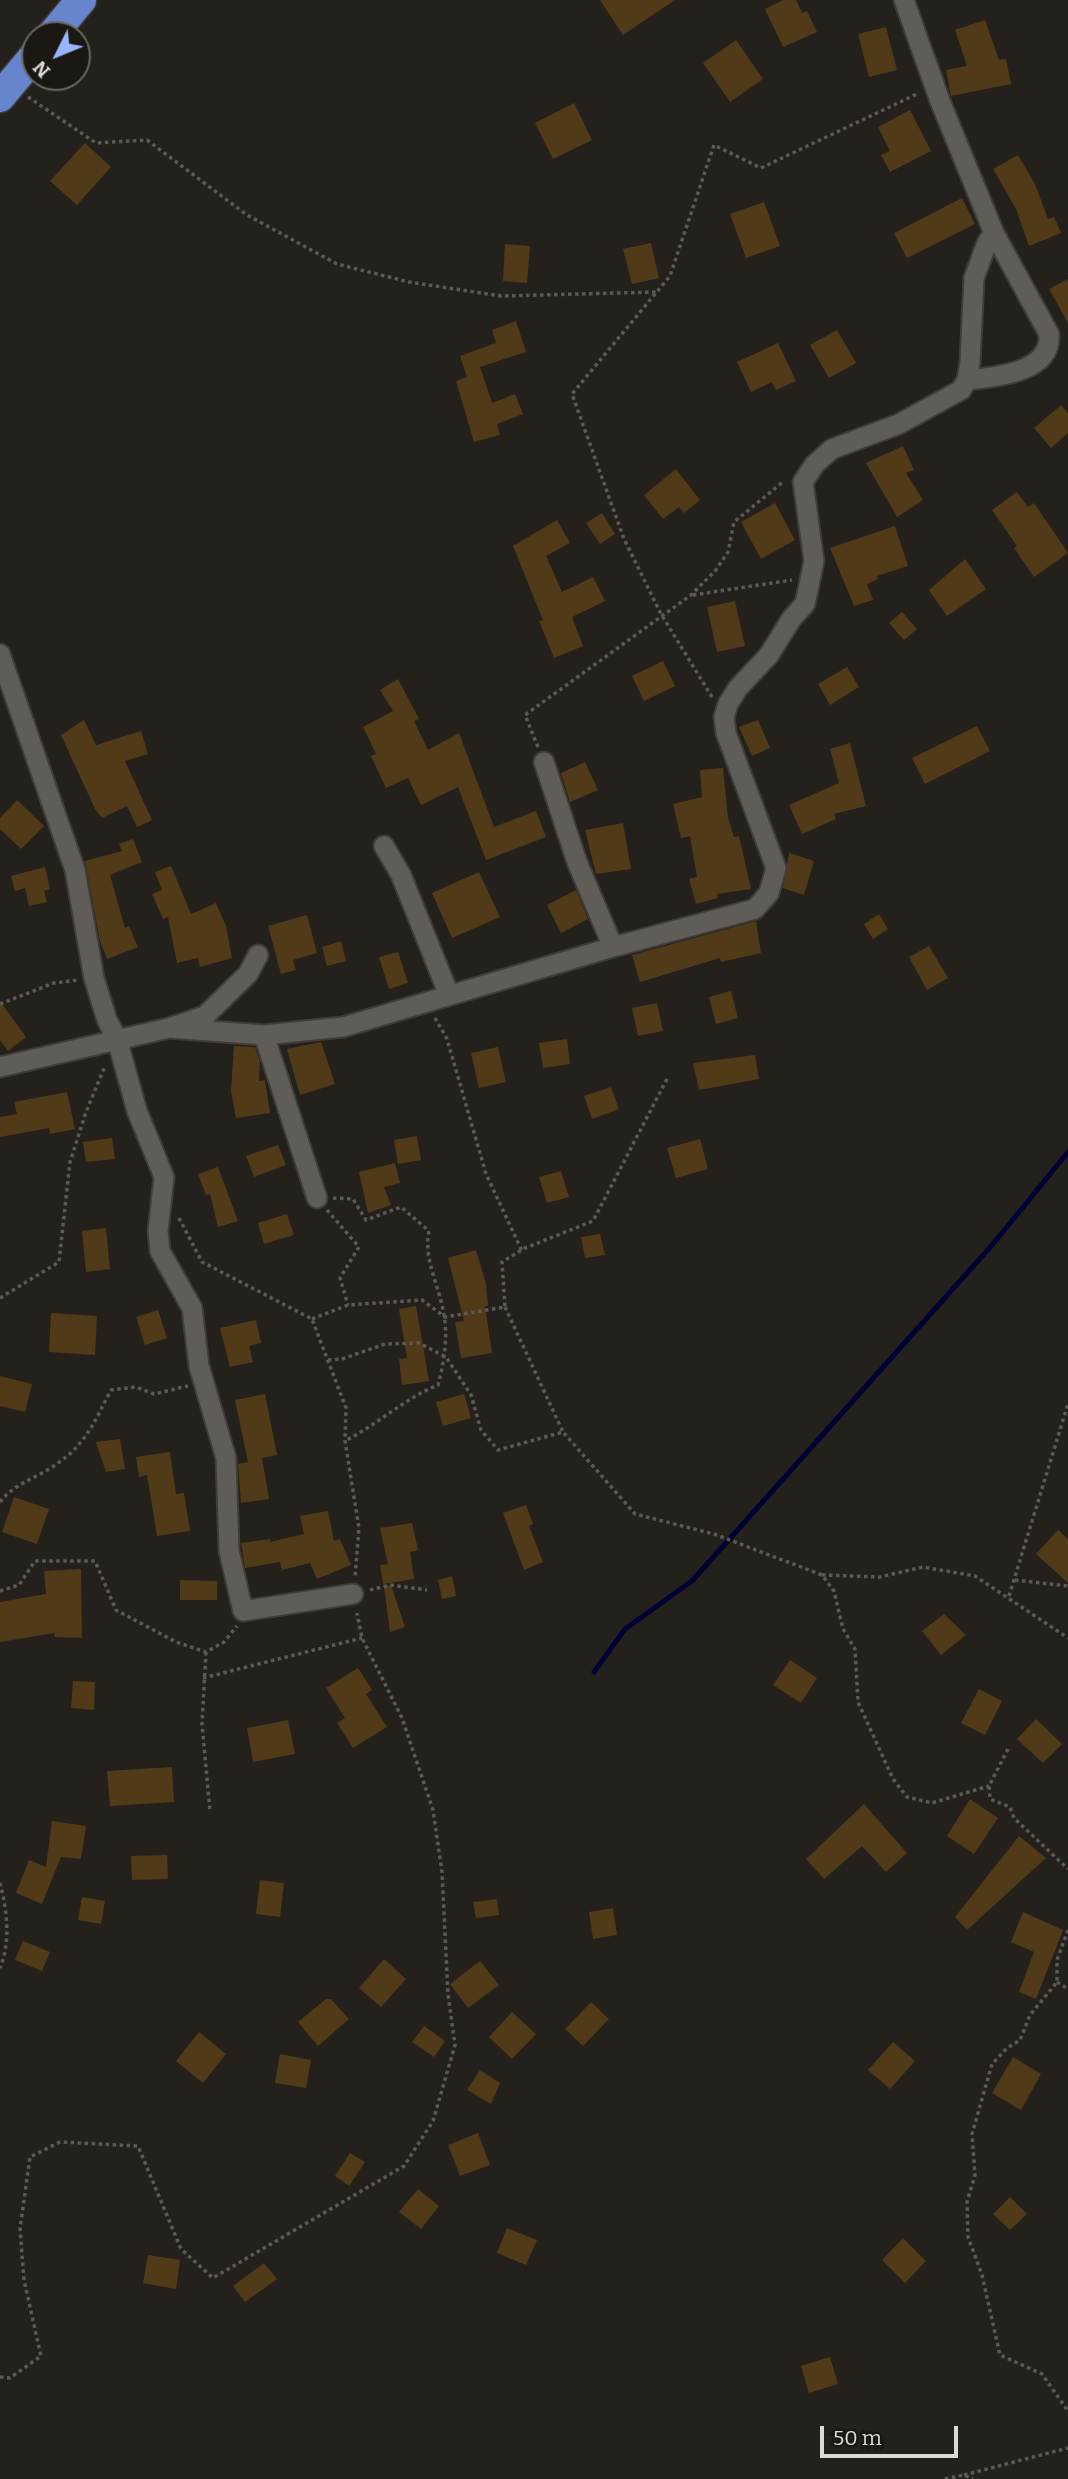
<!DOCTYPE html>
<html>
<head>
<meta charset="utf-8">
<style>
  body { margin:0 }
  #map { position:relative; width:1068px; height:2479px; overflow:hidden; background:#24211d; font-family:Bitter,serif }
  canvas { display:block }
  .north { position:absolute; left:21px; top:21px; width:70px; height:70px; box-sizing:border-box; background:#1b1814; border:2px solid #686662; border-radius:50%; rotate:227deg; font-size:19px; font-weight:700; line-height:28px; text-align:center; color:#dcdad7 }
  .north::after { content:''; display:block; margin:auto; width:24px; height:32px; background:#97b6fd; clip-path:polygon(50% 0,100% 100%,50% 72%,0 100%) }
  .scale { position:absolute; left:820px; top:2426px; width:138px; height:32px; box-sizing:border-box; border:4px solid #dcdad7; border-top:0; padding-left:9px; font-size:21px; line-height:24px; white-space:nowrap; color:#dcdad7; -webkit-text-stroke:5px #1b1814; paint-order:stroke }
</style>
</head>
<body>
<div id="map">
<canvas width="1068" height="2479"></canvas>
<div class="north">N</div>
<div class="scale">50 m</div>
</div>
<script>
const ctx = document.querySelector('canvas').getContext('2d');
ctx.lineJoin = 'round';
function trace(path, color, width, dash) {
  ctx.strokeStyle = color;
  ctx.lineWidth = width;
  ctx.lineCap = dash ? 'butt' : 'round';
  ctx.setLineDash(dash || []);
  ctx.stroke(path);
}
function paint(path, color) {
  ctx.fillStyle = color;
  ctx.fill(path, 'evenodd');
}
const stream = new Path2D(`
  M 594,1672 L 625,1629 L 692,1581 L 993,1244 L 1068,1152`);
const building = new Path2D(`
  M 600,0 L 675,0 L 623,35 Z
  M 783,0 L 796,0 L 802,13 L 807,11 L 817,32 L 783,47 L 765,9 Z
  M 985,20 L 999,60 L 1006,59 L 1011,84 L 951,96 L 946,70 L 967,66 L 955,30 Z
  M 886,27 L 897,70 L 869,77 L 858,34 Z
  M 736,40 L 763,79 L 730,102 L 703,63 Z
  M 574,103 L 592,140 L 553,159 L 535,123 Z
  M 910,110 L 931,151 L 890,172 L 881,155 L 890,151 L 878,127 Z
  M 85,143 L 111,167 L 77,205 L 50,181 Z
  M 1018,155 L 1035,184 L 1048,219 L 1054,217 L 1061,233 L 1029,246 L 1016,209 L 993,169 Z
  M 962,198 L 975,224 L 907,258 L 894,233 Z
  M 764,202 L 780,246 L 746,258 L 730,214 Z
  M 651,243 L 659,278 L 632,284 L 623,249 Z
  M 505,244 L 530,246 L 527,283 L 503,281 Z
  M 1068,279 L 1068,323 L 1049,289 Z
  M 516,321 L 526,352 L 480,367 L 492,403 L 515,394 L 523,414 L 497,424 L 500,435 L 474,442 L 456,381 L 467,377 L 460,356 L 496,343 L 492,330 Z
  M 837,330 L 856,363 L 829,378 L 810,345 Z
  M 778,343 L 796,381 L 776,390 L 772,382 L 751,392 L 737,362 Z
  M 1061,405 L 1068,413 L 1068,433 L 1051,448 L 1034,428 Z
  M 903,446 L 914,470 L 906,473 L 923,500 L 897,517 L 866,463 Z
  M 676,469 L 700,500 L 684,513 L 679,507 L 663,519 L 644,495 Z
  M 1017,492 L 1028,507 L 1034,503 L 1068,553 L 1034,577 L 1014,548 L 1017,546 L 992,510 Z
  M 775,503 L 795,540 L 761,559 L 741,522 Z
  M 602,513 L 615,534 L 600,544 L 586,523 Z
  M 557,520 L 570,543 L 546,556 L 562,592 L 593,577 L 605,601 L 572,617 L 583,646 L 554,658 L 539,621 L 543,620 L 513,546 Z
  M 895,526 L 908,566 L 877,576 L 878,579 L 867,584 L 873,600 L 854,606 L 830,548 Z
  M 965,559 L 986,589 L 947,616 L 929,590 Z
  M 735,601 L 745,646 L 717,652 L 707,607 Z
  M 902,612 L 917,629 L 904,640 L 889,623 Z
  M 663,661 L 675,686 L 644,701 L 632,676 Z
  M 847,667 L 859,687 L 830,705 L 818,684 Z
  M 398,679 L 419,719 L 414,721 L 428,750 L 459,733 L 494,827 L 536,811 L 546,837 L 486,860 L 458,787 L 421,805 L 408,778 L 386,788 L 371,756 L 376,754 L 363,727 L 393,711 L 380,690 Z
  M 84,720 L 96,745 L 141,731 L 148,754 L 125,761 L 152,820 L 137,827 L 127,806 L 102,818 L 95,809 L 61,735 Z
  M 758,720 L 770,748 L 752,756 L 739,727 Z
  M 977,726 L 990,751 L 925,784 L 912,758 Z
  M 850,743 L 866,806 L 834,814 L 836,819 L 802,834 L 789,805 L 839,783 L 830,749 Z
  M 585,762 L 598,790 L 570,802 L 561,773 Z
  M 723,768 L 728,818 L 734,837 L 739,836 L 751,889 L 717,894 L 718,898 L 696,904 L 689,879 L 697,877 L 690,836 L 681,838 L 673,804 L 702,797 L 700,770 Z
  M 17,800 L 44,826 L 21,849 L 0,829 L 0,818 Z
  M 623,823 L 631,869 L 596,874 L 585,830 Z
  M 133,839 L 142,862 L 110,875 L 125,928 L 129,926 L 138,947 L 107,959 L 100,941 L 85,861 L 122,851 L 119,844 Z
  M 789,853 L 814,861 L 804,895 L 783,888 Z
  M 171,866 L 191,914 L 216,903 L 226,926 L 232,958 L 200,967 L 198,958 L 177,963 L 168,917 L 163,919 L 152,894 L 162,890 L 155,872 Z
  M 45,867 L 50,889 L 44,891 L 47,902 L 29,906 L 25,888 L 15,891 L 11,876 Z
  M 479,872 L 500,917 L 452,938 L 432,893 Z
  M 576,890 L 588,919 L 561,933 L 547,905 Z
  M 879,914 L 888,929 L 873,939 L 864,924 Z
  M 307,915 L 317,953 L 293,960 L 296,970 L 281,974 L 268,926 Z
  M 756,921 L 761,953 L 721,962 L 720,958 L 640,982 L 632,955 Z
  M 341,941 L 346,961 L 327,966 L 322,947 Z
  M 929,946 L 948,978 L 927,990 L 909,957 Z
  M 398,952 L 408,983 L 389,989 L 379,957 Z
  M 731,991 L 738,1018 L 716,1024 L 709,997 Z
  M 0,1001 L 26,1037 L 8,1051 L 0,1040 Z
  M 657,1003 L 663,1031 L 638,1036 L 632,1008 Z
  M 567,1039 L 570,1064 L 543,1068 L 539,1043 Z
  M 321,1042 L 335,1084 L 300,1095 L 287,1049 Z
  M 234,1046 L 255,1047 L 260,1061 L 259,1081 L 265,1080 L 270,1113 L 236,1118 L 231,1091 Z
  M 498,1047 L 506,1082 L 479,1088 L 471,1053 Z
  M 755,1055 L 759,1079 L 699,1090 L 693,1063 Z
  M 611,1087 L 619,1109 L 592,1119 L 584,1096 Z
  M 67,1092 L 75,1129 L 50,1134 L 49,1128 L 0,1137 L 0,1117 L 17,1114 L 14,1102 Z
  M 417,1136 L 421,1160 L 398,1164 L 394,1140 Z
  M 112,1138 L 115,1159 L 86,1162 L 83,1142 Z
  M 700,1139 L 708,1169 L 676,1178 L 667,1148 Z
  M 278,1145 L 286,1165 L 254,1177 L 246,1156 Z
  M 395,1163 L 400,1183 L 384,1187 L 391,1205 L 368,1213 L 359,1172 Z
  M 218,1167 L 238,1221 L 218,1227 L 210,1194 L 206,1195 L 198,1174 Z
  M 561,1171 L 569,1197 L 547,1203 L 539,1177 Z
  M 287,1214 L 294,1235 L 264,1244 L 258,1223 Z
  M 106,1228 L 110,1269 L 86,1272 L 82,1231 Z
  M 600,1234 L 605,1255 L 585,1258 L 581,1237 Z
  M 476,1250 L 486,1284 L 488,1306 L 485,1306 L 492,1353 L 461,1358 L 455,1322 L 464,1321 L 448,1258 Z
  M 416,1306 L 429,1381 L 402,1385 L 399,1359 L 407,1358 L 399,1309 Z
  M 158,1310 L 167,1338 L 145,1345 L 136,1317 Z
  M 51,1313 L 97,1316 L 95,1355 L 49,1352 Z
  M 256,1320 L 261,1343 L 249,1346 L 253,1362 L 230,1367 L 220,1328 Z
  M 0,1376 L 32,1384 L 25,1412 L 0,1406 Z
  M 265,1394 L 277,1455 L 262,1458 L 269,1499 L 241,1503 L 238,1464 L 248,1462 L 235,1400 Z
  M 464,1394 L 471,1418 L 443,1426 L 436,1402 Z
  M 120,1439 L 125,1469 L 106,1472 L 96,1442 Z
  M 170,1452 L 176,1494 L 184,1493 L 190,1531 L 157,1536 L 147,1475 L 139,1477 L 136,1457 Z
  M 14,1497 L 49,1509 L 37,1544 L 2,1532 Z
  M 526,1505 L 533,1524 L 529,1526 L 543,1562 L 524,1570 L 503,1513 Z
  M 328,1511 L 334,1541 L 340,1539 L 351,1565 L 317,1579 L 310,1563 L 282,1570 L 280,1562 L 245,1568 L 241,1543 L 270,1539 L 270,1542 L 304,1534 L 300,1516 Z
  M 412,1523 L 418,1550 L 410,1552 L 414,1579 L 383,1584 L 380,1565 L 388,1564 L 380,1528 Z
  M 1058,1530 L 1068,1539 L 1068,1583 L 1036,1554 Z
  M 81,1569 L 82,1638 L 54,1637 L 55,1633 L 0,1642 L 0,1602 L 46,1594 L 44,1571 Z
  M 452,1576 L 456,1596 L 442,1599 L 438,1580 Z
  M 180,1580 L 217,1581 L 217,1600 L 180,1600 Z
  M 391,1585 L 405,1627 L 390,1632 L 384,1587 Z
  M 944,1614 L 966,1635 L 941,1655 L 922,1631 Z
  M 790,1660 L 817,1678 L 801,1703 L 773,1685 Z
  M 358,1668 L 372,1690 L 366,1694 L 387,1727 L 353,1748 L 337,1723 L 345,1718 L 326,1688 Z
  M 73,1681 L 95,1682 L 94,1710 L 71,1708 Z
  M 979,1689 L 1002,1701 L 985,1735 L 961,1723 Z
  M 1036,1719 L 1062,1744 L 1043,1763 L 1017,1739 Z
  M 288,1720 L 295,1754 L 253,1762 L 247,1728 Z
  M 172,1767 L 174,1802 L 110,1806 L 107,1771 Z
  M 970,1799 L 998,1818 L 974,1854 L 947,1836 Z
  M 864,1804 L 907,1853 L 886,1872 L 862,1846 L 824,1879 L 806,1859 Z
  M 52,1821 L 86,1826 L 81,1859 L 61,1857 L 42,1904 L 16,1893 L 29,1860 L 46,1867 Z
  M 1019,1836 L 1046,1858 L 967,1930 L 955,1917 Z
  M 167,1855 L 168,1879 L 132,1880 L 131,1856 Z
  M 260,1880 L 284,1883 L 280,1917 L 256,1914 Z
  M 82,1897 L 105,1901 L 101,1924 L 78,1920 Z
  M 497,1899 L 499,1915 L 476,1918 L 473,1902 Z
  M 613,1908 L 617,1935 L 593,1939 L 589,1912 Z
  M 1023,1912 L 1063,1930 L 1036,1999 L 1019,1992 L 1034,1952 L 1011,1942 Z
  M 23,1941 L 50,1952 L 42,1971 L 15,1960 Z
  M 384,1959 L 406,1979 L 381,2007 L 359,1988 Z
  M 480,1961 L 499,1985 L 468,2008 L 450,1984 Z
  M 326,1999 L 331,1999 L 349,2019 L 318,2046 L 298,2022 Z
  M 591,2002 L 609,2019 L 583,2046 L 565,2029 Z
  M 512,2012 L 536,2034 L 512,2059 L 489,2037 Z
  M 424,2026 L 445,2041 L 434,2057 L 412,2042 Z
  M 199,2032 L 226,2054 L 203,2083 L 176,2061 Z
  M 893,2042 L 915,2061 L 890,2089 L 868,2070 Z
  M 280,2054 L 311,2060 L 306,2088 L 275,2083 Z
  M 1013,2057 L 1041,2074 L 1021,2110 L 992,2093 Z
  M 480,2070 L 500,2083 L 491,2104 L 467,2090 Z
  M 478,2133 L 490,2165 L 460,2176 L 448,2145 Z
  M 350,2153 L 365,2162 L 349,2186 L 335,2176 Z
  M 418,2189 L 439,2206 L 421,2229 L 399,2212 Z
  M 1010,2197 L 1027,2214 L 1010,2230 L 993,2214 Z
  M 507,2228 L 537,2240 L 526,2265 L 497,2253 Z
  M 903,2238 L 926,2261 L 905,2283 L 882,2260 Z
  M 148,2255 L 180,2260 L 176,2289 L 143,2283 Z
  M 264,2263 L 277,2279 L 245,2302 L 233,2286 Z
  M 830,2357 L 838,2384 L 809,2393 L 801,2366 Z`);
const path = new Path2D(`
  M 28,97 L 96,143 L 147,140 L 247,215 L 337,264 L 409,282 L 501,296 L 657,292
  M 693,595 L 792,580
  M 712,697 L 661,614 L 624,539 L 572,394 L 670,276 L 714,145 L 761,168 L 919,93
  M 538,747 L 525,715 L 691,595 L 715,571 L 728,552 L 734,522 L 784,481
  M 0,1004 L 54,983 L 78,980
  M 435,1018 L 447,1039 L 486,1174 L 522,1251
  M 333,1198 L 353,1199 L 366,1220 L 401,1207 L 429,1231 C 423,1260 440,1287 444,1315 C 448,1338 444,1363 438,1385 C 404,1399 378,1424 345,1441
  M 327,1210 L 359,1247 L 340,1278 L 348,1305
  M 179,1218 L 202,1262 L 312,1319 L 346,1408 L 345,1441 L 359,1528 L 355,1577
  M 0,1298 L 59,1262 L 70,1162 L 86,1112 L 105,1066
  M 505,1307 L 563,1432
  M 312,1319 L 348,1305 L 422,1300 L 445,1317 L 505,1307 L 502,1262 L 525,1248 L 593,1221 L 668,1077
  M 328,1360 L 342,1359 L 385,1344 L 419,1343 L 446,1357 L 471,1395 L 481,1430 L 498,1450 L 563,1432 L 635,1514 L 714,1534 L 822,1575 L 834,1591 L 843,1629 L 855,1649 L 858,1702 L 893,1779 L 907,1797 L 932,1803 L 989,1786
  M 0,1502 C 14,1483 40,1477 58,1463 C 87,1443 95,1420 111,1390 L 136,1387 L 154,1394 L 188,1386
  M 822,1575 L 880,1577 L 923,1567 L 975,1576 L 1068,1638
  M 1015,1580 L 1068,1586
  M 370,1590 L 390,1585 L 427,1590
  M 0,1591 L 19,1585 L 35,1561 L 95,1561 L 116,1610 L 176,1642 L 206,1652 L 224,1642 L 237,1626
  M 1009,1596 L 1068,1404
  M 206,1652 L 202,1724 L 210,1811
  M 203,1678 L 362,1638
  M 1008,1749 L 989,1786 L 990,1799 L 1010,1807 L 1014,1818 L 1068,1869
  M 0,1883 C 7,1910 11,1941 0,1968
  M 1068,1930 L 1057,1960 L 1057,1982 L 1030,2015 L 1020,2040 L 1007,2048 L 992,2064 L 972,2134 L 975,2175 L 967,2202 L 968,2237 L 982,2275 L 1000,2355 L 1042,2374 L 1068,2411
  M 1057,1982 L 1068,1989
  M 0,2377 L 10,2378 L 41,2356 L 24,2280 L 20,2229 L 30,2157 L 60,2142 L 138,2146 L 181,2249 L 213,2278 L 404,2166 L 433,2121 L 455,2045 L 448,1995 L 442,1872 L 433,1810 L 402,1718 L 362,1638 L 357,1613
  M 964,2475 L 1068,2448
  M 945,2479 L 964,2475 L 973,2479`);
const minor = new Path2D(`
  M 904,0 L 940,101 L 994,233 L 1049,334 C 1052,373 995,377 967,380
  M 0,654 L 75,870 L 94,978 L 107,1020 L 117,1039 L 137,1111 L 164,1177 L 158,1231 L 160,1251 L 192,1308 L 199,1366 L 226,1458 L 229,1551 L 243,1611 L 353,1594
  M 544,762 L 577,862 L 613,947
  M 384,846 L 401,875 L 449,995
  M 169,1028 L 264,1035 L 343,1027 L 613,947 L 755,909 L 769,893 L 776,868 L 726,733 L 724,717 L 728,704 L 738,688 L 769,655 L 792,618 L 805,604 L 814,561 L 803,482 L 815,464 L 832,449 L 899,424 L 961,390 L 967,380 L 970,362 L 974,278 L 987,243 L 994,233
  M 264,1035 L 317,1198
  M 0,1067 L 169,1028 L 205,1016 L 248,974 L 258,955`);
const highway = new Path2D(`
  M 52,35 L 81,0
  M 0,97 L 35,55`);
trace(stream, '#010134', 5);
paint(building, '#513a17');
trace(minor, '#3f3d39', 23);
trace(highway, '#3f3d39', 33);
trace(path, '#5c5956', 3.5, [3.5, 3.5]);
trace(minor, '#605d58', 19);
trace(highway, '#6785cc', 30);
</script>
</body>
</html>
